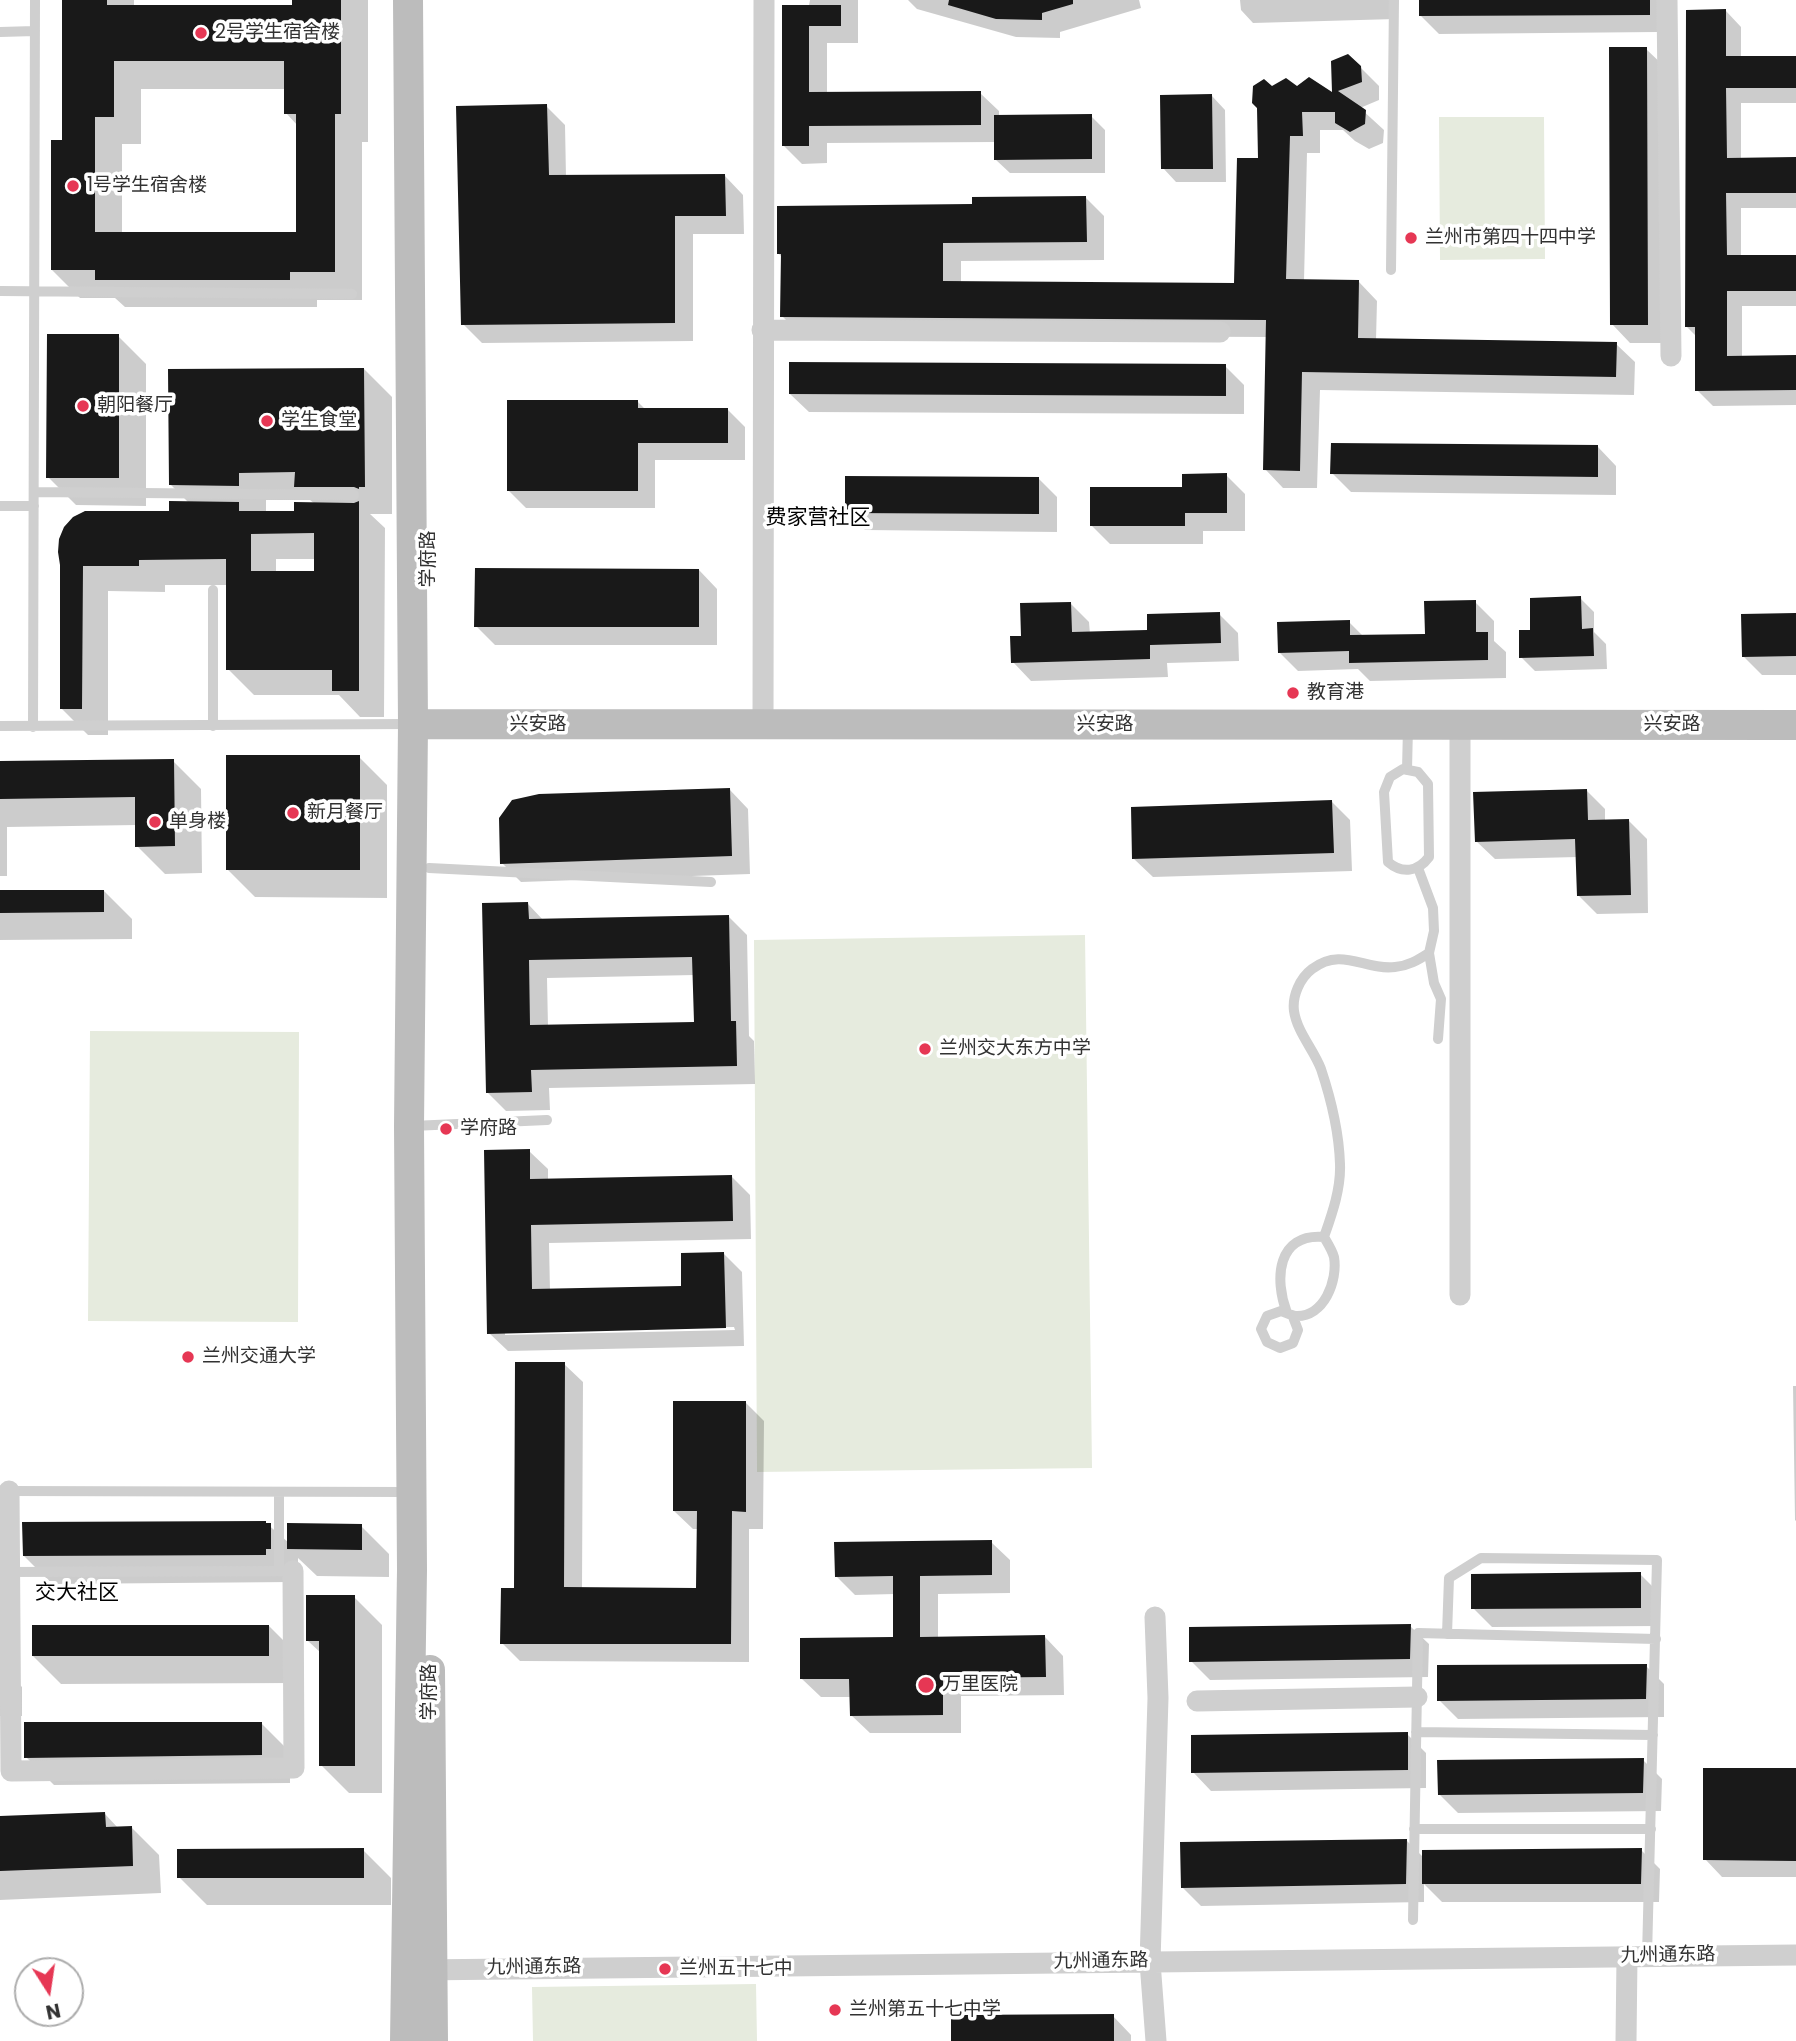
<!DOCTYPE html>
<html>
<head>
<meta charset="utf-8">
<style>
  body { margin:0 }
  #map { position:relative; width:1796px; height:2041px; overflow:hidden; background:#fff; font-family:Poppins,sans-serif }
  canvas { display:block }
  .north { position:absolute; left:14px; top:1957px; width:70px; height:70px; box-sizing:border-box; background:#fff; border:2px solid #adadad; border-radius:50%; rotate:168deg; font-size:19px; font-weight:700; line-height:28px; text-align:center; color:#323232 }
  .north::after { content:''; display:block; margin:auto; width:24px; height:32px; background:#e63754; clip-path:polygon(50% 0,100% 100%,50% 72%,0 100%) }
</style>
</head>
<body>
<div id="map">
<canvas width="1796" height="2041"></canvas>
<div class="north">N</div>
</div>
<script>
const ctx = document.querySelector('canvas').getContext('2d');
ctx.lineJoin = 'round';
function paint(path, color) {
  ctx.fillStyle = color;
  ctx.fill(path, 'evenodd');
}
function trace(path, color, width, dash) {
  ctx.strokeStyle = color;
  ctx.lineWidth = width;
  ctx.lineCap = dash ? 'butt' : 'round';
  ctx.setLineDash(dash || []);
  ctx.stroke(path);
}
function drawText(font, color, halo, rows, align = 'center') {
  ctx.font = font + ' Poppins,"Noto Sans SC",sans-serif';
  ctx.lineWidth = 7;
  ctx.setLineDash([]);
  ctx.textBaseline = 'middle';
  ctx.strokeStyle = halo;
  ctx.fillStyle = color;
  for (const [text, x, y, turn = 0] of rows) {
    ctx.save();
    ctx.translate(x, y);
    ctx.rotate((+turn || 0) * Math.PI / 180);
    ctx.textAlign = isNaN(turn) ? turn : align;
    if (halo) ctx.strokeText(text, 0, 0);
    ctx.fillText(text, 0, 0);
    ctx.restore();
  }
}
const green = new Path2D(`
  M 1439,117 L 1544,117 L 1545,259 L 1440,260 Z
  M 1085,935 L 1092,1468 L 757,1472 L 754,940 Z
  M 90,1031 L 299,1032 L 298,1322 L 88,1321 Z
  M 756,1984 L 757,2041 L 533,2041 L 532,1987 Z`);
const shadow = new Path2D(`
  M 64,0 L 134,0 L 134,7 L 294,7 L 294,0 L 368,0 L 368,142 L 362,142 L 362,300 L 317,300 L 317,307 L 125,307 L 115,298 L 80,298 L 52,270 L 64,142 ZM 141,89 L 286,89 L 286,113 L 298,126 L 298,233 L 122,234 L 122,144 L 141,144 Z
  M 810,0 L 858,0 L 858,43 L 827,43 L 827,93 L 980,93 L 999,111 L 999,116 L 1091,116 L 1105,130 L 1105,173 L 1010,173 L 996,160 L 996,142 L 827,143 L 827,163 L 802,164 L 783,145 Z
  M 908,0 L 1139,0 L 1141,8 L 1060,32 L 1060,38 L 1016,37 L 917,9 Z
  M 1240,0 L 1395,0 L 1396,19 L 1253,23 L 1241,10 Z
  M 1421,0 L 1657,0 L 1658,32 L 1439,34 L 1421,16 Z
  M 1726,11 L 1741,27 L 1741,58 L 1796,58 L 1796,103 L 1741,103 L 1741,159 L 1796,159 L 1796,208 L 1741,208 L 1741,257 L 1796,256 L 1796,306 L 1742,306 L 1742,357 L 1796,357 L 1796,405 L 1713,406 L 1697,390 L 1697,337 L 1687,327 Z
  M 1646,49 L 1665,67 L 1666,343 L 1630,343 L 1612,324 Z
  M 1360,67 L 1379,86 L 1379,100 L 1360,108 L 1384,130 L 1383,143 L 1369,149 L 1355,141 L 1343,130 L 1320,130 L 1320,153 L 1307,153 L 1304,281 L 1359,282 L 1377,301 L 1376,340 L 1616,344 L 1635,362 L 1634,395 L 1320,390 L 1317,488 L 1283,488 L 1265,469 L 1268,337 L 801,335 L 782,316 L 782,257 L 779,254 L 974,206 L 1086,198 L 1104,216 L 1104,260 L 961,261 L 961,283 L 1236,285 L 1272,88 L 1297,88 L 1334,95 Z
  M 1212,96 L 1225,110 L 1226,182 L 1176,182 L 1163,168 Z
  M 546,106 L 565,125 L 566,177 L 725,176 L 743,195 L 744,234 L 693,234 L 693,341 L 482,343 L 463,324 Z
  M 118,336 L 146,364 L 146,506 L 76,505 L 48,477 Z
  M 1225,366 L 1244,385 L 1244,414 L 809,412 L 790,394 Z
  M 364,369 L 392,397 L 392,514 L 370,514 L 385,528 L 384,717 L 360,717 L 339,695 L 254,695 L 228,669 L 228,585 L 165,585 L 165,592 L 108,591 L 108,735 L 88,735 L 62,709 L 62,565 L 189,503 L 171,485 ZM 266,500 L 310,500 L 315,504 L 296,513 L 266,513 ZM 276,559 L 316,559 L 316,573 L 276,573 Z
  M 638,402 L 645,409 L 727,409 L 745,427 L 745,460 L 655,460 L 655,508 L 526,508 L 508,490 Z
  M 1598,447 L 1616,466 L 1616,495 L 1351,492 L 1332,473 Z
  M 1226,475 L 1245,494 L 1245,531 L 1203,531 L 1203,544 L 1110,544 L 1092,526 L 1184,488 Z
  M 1038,478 L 1057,497 L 1057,532 L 865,530 L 847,512 Z
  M 699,570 L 717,589 L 717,645 L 495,645 L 476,626 Z
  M 1580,598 L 1594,612 L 1594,632 L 1606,644 L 1607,669 L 1535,671 L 1521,657 L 1532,632 Z
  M 1475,602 L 1494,621 L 1494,641 L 1506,652 L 1506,678 L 1370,681 L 1358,669 L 1298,671 L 1279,652 L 1349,622 L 1363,636 L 1427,635 Z
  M 1071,604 L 1089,622 L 1090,634 L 1149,632 L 1219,614 L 1238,633 L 1239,661 L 1167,663 L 1168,677 L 1031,681 L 1013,662 L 1023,638 Z
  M 1796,615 L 1796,675 L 1762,675 L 1743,656 Z
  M 359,757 L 387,785 L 387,898 L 255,897 L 227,869 Z
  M 173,761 L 201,789 L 202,873 L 165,874 L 137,846 L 137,825 L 7,827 L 7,876 L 0,876 L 0,763 Z
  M 730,790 L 748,809 L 750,874 L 521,882 L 502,863 Z
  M 1586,790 L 1605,809 L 1605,821 L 1628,820 L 1647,839 L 1648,913 L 1597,914 L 1578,895 L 1578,857 L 1495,859 L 1476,841 Z
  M 1331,801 L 1350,820 L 1352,871 L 1153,877 L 1134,859 Z
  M 104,891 L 132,919 L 132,939 L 0,940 L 0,892 Z
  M 528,904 L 544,921 L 729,917 L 747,935 L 749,1036 L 754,1041 L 755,1084 L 549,1088 L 550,1110 L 506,1111 L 487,1092 ZM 695,975 L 696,1024 L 548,1027 L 547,978 Z
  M 529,1151 L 548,1169 L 548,1180 L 731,1176 L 750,1195 L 751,1239 L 549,1243 L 550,1291 L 683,1288 L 724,1254 L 742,1272 L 744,1346 L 508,1351 L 489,1333 ZM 734,1327 L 735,1330 L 505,1335 L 505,1331 Z
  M 564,1364 L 583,1382 L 582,1589 L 698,1589 L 699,1529 L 693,1529 L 674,1511 L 745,1402 L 764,1421 L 763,1529 L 749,1529 L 749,1662 L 520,1661 L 502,1643 L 516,1589 Z
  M 1793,1386 L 1796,1386 L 1796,1521 L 1795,1520 Z
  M 265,1522 L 289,1543 L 361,1526 L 389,1554 L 389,1577 L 317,1576 L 298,1558 L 298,1576 L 293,1582 L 52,1584 L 24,1556 Z
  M 991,1542 L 1010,1560 L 1010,1593 L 938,1594 L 938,1638 L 1045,1637 L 1063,1656 L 1064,1695 L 961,1696 L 961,1733 L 870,1733 L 851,1715 L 851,1697 L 821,1697 L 802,1679 L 895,1639 L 895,1594 L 855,1595 L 836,1576 Z
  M 1640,1574 L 1659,1593 L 1659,1626 L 1492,1627 L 1473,1608 Z
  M 354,1597 L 382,1625 L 382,1793 L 349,1793 L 321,1765 L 321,1653 L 308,1641 Z
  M 269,1626 L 297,1654 L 296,1683 L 61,1684 L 33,1656 Z
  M 1410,1626 L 1429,1644 L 1428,1677 L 1210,1680 L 1191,1661 Z
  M 0,1665 L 22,1687 L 22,1716 L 0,1716 Z
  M 1646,1666 L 1664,1684 L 1664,1717 L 1458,1719 L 1439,1700 Z
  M 262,1724 L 290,1752 L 290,1783 L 54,1785 L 26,1757 Z
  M 1407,1734 L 1426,1753 L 1426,1788 L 1211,1791 L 1193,1772 Z
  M 1643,1760 L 1662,1779 L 1661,1811 L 1458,1813 L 1439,1794 Z
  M 1796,1770 L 1796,1877 L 1722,1877 L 1705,1859 Z
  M 105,1814 L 118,1828 L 131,1827 L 159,1855 L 161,1893 L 0,1900 L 0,1818 Z
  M 1406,1840 L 1424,1858 L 1641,1850 L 1660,1869 L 1659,1902 L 1442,1902 L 1424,1884 L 1424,1902 L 1201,1906 L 1182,1887 Z
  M 363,1850 L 391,1878 L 391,1905 L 207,1905 L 179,1877 Z
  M 1113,2016 L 1131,2035 L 1131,2041 L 952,2041 Z`);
const building = new Path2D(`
  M 62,0 L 107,0 L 107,5 L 292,5 L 292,0 L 341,0 L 341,114 L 335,114 L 335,272 L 290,272 L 290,280 L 95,280 L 95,270 L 51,270 L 51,140 L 62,140 ZM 114,61 L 284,61 L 284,114 L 296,114 L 296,232 L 95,232 L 95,117 L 114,117 Z
  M 949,0 L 1073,0 L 1073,4 L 1042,13 L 1042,20 L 996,19 L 948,5 Z
  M 1419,0 L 1650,0 L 1650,15 L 1419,16 Z
  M 782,5 L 841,5 L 841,26 L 809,26 L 809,92 L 981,91 L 981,125 L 809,126 L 809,146 L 782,146 Z
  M 1726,9 L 1726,56 L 1796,56 L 1796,88 L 1726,88 L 1727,158 L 1796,157 L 1796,193 L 1726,193 L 1727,255 L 1796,255 L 1796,291 L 1727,291 L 1727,356 L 1796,355 L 1796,390 L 1695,391 L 1695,327 L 1685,327 L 1686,10 Z
  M 1609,47 L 1647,47 L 1648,325 L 1610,325 Z
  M 1348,54 L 1361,66 L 1362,82 L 1338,91 L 1366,110 L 1365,124 L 1350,132 L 1335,123 L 1335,112 L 1302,112 L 1303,136 L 1290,136 L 1286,279 L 1359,280 L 1358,338 L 1617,342 L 1616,377 L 1302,372 L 1300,471 L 1263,470 L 1266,320 L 780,317 L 781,254 L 777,254 L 777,206 L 972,204 L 972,197 L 1086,196 L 1087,242 L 943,243 L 943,281 L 1234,283 L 1237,158 L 1258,158 L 1257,108 L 1252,103 L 1253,86 L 1264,79 L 1272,86 L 1286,78 L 1297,86 L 1309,77 L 1332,92 L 1331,61 Z
  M 1212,94 L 1213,169 L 1161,169 L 1160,95 Z
  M 547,104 L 549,175 L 725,174 L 726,216 L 675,216 L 675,323 L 461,325 L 456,106 Z
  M 1092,114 L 1092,159 L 994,160 L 994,115 Z
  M 47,334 L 119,334 L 119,478 L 46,478 Z
  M 789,362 L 1226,364 L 1226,396 L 789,394 Z
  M 364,368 L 365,487 L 359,487 L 359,489 L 354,487 L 294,487 L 295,472 L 239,473 L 239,486 L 169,485 L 168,369 Z
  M 507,400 L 638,400 L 638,408 L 728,408 L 728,443 L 638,443 L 638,491 L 507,491 Z
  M 1331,443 L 1598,445 L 1598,477 L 1330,474 Z
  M 1227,473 L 1227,513 L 1185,513 L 1185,526 L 1090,526 L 1090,487 L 1182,487 L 1182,474 Z
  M 845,476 L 1039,477 L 1039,514 L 845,513 Z
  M 169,501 L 239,502 L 239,511 L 294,511 L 294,502 L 354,503 L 359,501 L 359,691 L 332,691 L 332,670 L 226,670 L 226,559 L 139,560 L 139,566 L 83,566 L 82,709 L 60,709 L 60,565 L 58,552 L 59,539 L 64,527 L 73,517 L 85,511 L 169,511 ZM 314,533 L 314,571 L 251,571 L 251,534 Z
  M 475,568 L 699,569 L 699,627 L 474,627 Z
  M 1581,596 L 1582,629 L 1593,628 L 1594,656 L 1519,658 L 1519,630 L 1530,630 L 1530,598 Z
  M 1476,600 L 1476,632 L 1488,632 L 1488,660 L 1349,663 L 1349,651 L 1278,653 L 1277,622 L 1350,620 L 1350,635 L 1425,634 L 1424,601 Z
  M 1071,602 L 1072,632 L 1147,630 L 1147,614 L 1220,612 L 1221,643 L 1150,645 L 1150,659 L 1011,663 L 1010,636 L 1021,636 L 1020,603 Z
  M 1796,613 L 1796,656 L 1742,657 L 1741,614 Z
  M 226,755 L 360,755 L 360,870 L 226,870 Z
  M 174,759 L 175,846 L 135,847 L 135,797 L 0,799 L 0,761 Z
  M 730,788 L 732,856 L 500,864 L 499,818 L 512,800 L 539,794 Z
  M 1587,789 L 1588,820 L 1629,819 L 1631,895 L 1577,896 L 1575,839 L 1475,842 L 1473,792 Z
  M 1332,800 L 1334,853 L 1132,859 L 1131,807 Z
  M 0,890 L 104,890 L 104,912 L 0,913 Z
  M 528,902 L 529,919 L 729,915 L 731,1021 L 736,1021 L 737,1066 L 531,1070 L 532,1092 L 486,1093 L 482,903 ZM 692,957 L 694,1022 L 530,1025 L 529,960 Z
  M 530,1149 L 530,1179 L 732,1175 L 733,1221 L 531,1225 L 532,1289 L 681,1286 L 681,1253 L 724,1252 L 726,1328 L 487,1334 L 484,1150 Z
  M 515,1362 L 565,1362 L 564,1587 L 696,1588 L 697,1511 L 673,1511 L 673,1401 L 746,1401 L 746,1512 L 732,1511 L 731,1644 L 500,1644 L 501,1588 L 514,1588 Z
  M 266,1521 L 266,1523 L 271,1523 L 271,1549 L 266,1549 L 266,1555 L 23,1556 L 22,1522 Z
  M 287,1523 L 362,1524 L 362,1550 L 287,1549 Z
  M 992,1540 L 992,1575 L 920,1576 L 920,1637 L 1045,1635 L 1046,1677 L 943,1678 L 943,1715 L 850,1716 L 849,1679 L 800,1679 L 800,1638 L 893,1637 L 893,1576 L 835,1577 L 834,1542 Z
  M 1641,1572 L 1641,1608 L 1471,1609 L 1471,1574 Z
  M 306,1595 L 355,1595 L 355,1766 L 319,1766 L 319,1641 L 306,1641 Z
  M 1411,1624 L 1410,1659 L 1189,1662 L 1189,1627 Z
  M 32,1625 L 269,1625 L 269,1656 L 32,1656 Z
  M 1647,1664 L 1646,1699 L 1437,1701 L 1437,1665 Z
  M 24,1722 L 262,1722 L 262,1755 L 24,1758 Z
  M 1408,1732 L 1408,1770 L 1191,1773 L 1191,1735 Z
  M 1644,1758 L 1643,1793 L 1438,1795 L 1437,1760 Z
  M 1703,1768 L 1796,1768 L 1796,1861 L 1703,1860 Z
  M 105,1812 L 106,1827 L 132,1826 L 133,1866 L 0,1871 L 0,1816 Z
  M 1407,1839 L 1406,1884 L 1181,1888 L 1180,1842 Z
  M 364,1848 L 364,1878 L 177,1878 L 177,1849 Z
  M 1642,1848 L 1641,1884 L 1422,1884 L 1422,1850 Z
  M 1114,2014 L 1114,2041 L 951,2041 L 951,2015 Z`);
const lane = new Path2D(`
  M 0,32 L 35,31
  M 1391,270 L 1394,0
  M 0,291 L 352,294
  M 34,492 L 354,495
  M 0,506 L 34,506
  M 213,590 L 213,726
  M 0,726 L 410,724
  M 33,727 L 35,0
  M 1403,769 L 1418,772 L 1428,784 L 1429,857 C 1418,872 1402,874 1388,862 L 1384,792 L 1390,777 Z
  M 1407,770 L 1408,727
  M 429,868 L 711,882
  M 1418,868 L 1433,908 L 1434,931 L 1429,953 L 1434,983 L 1441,999 L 1438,1039
  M 412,1126 L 547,1120
  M 1324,1237 C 1332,1214 1341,1189 1340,1164 C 1339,1133 1331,1099 1321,1069 C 1314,1050 1297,1032 1294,1011 C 1292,996 1300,978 1312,969 C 1342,946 1365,971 1395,967 C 1408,966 1418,960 1429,953
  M 1287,1313 C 1274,1279 1277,1233 1324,1237
  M 1293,1317 L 1298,1330 L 1293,1343 L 1280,1348 L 1267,1342 L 1261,1329 L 1267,1316 L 1281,1311 C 1286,1312 1291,1316 1296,1316 C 1324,1317 1338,1281 1334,1257 C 1332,1250 1328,1244 1324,1237
  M 8,1491 L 408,1492
  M 279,1571 L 279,1492
  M 6,1572 L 293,1571
  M 1447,1634 L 1449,1578 L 1481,1558 L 1657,1560 L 1647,1956
  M 1416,1732 L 1653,1735
  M 1414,1829 L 1651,1829
  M 1413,1920 L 1418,1633 L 1656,1639`);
const street = new Path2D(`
  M 1667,0 L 1671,356
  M 762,330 L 1220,332
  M 763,725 L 764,0
  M 1460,1295 L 1460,725
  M 9,1491 L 11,1771 L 294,1768 L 293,1571
  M 1155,1617 L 1158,1698 L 1150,1962 L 1156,2041
  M 1197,1701 L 1417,1697
  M 418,1970 L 1796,1955
  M 1626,2041 L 1627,1957`);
const secondary = new Path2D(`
  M 413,724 L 1796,725
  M 430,1670 L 433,2041
  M 405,2041 L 412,1570 L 409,1126 L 413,724 L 408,0`);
const markers = [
  [201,33,7,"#e63754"],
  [73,186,7,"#e63754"],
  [1411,238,7,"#e63754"],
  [83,406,7,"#e63754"],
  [267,421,7,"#e63754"],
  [1293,693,7,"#e63754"],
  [293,813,7,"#e63754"],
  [155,822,7,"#e63754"],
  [925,1049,7,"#e63754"],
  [446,1129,7,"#e63754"],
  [188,1357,7,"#e63754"],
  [926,1685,9,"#e63754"],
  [665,1969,7,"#e63754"],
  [835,2010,7,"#e63754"]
];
const poiNames = [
  ["2号学生宿舍楼",215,33],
  ["1号学生宿舍楼",87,186],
  ["兰州市第四十四中学",1425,238],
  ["朝阳餐厅",97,406],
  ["学生食堂",281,421],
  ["教育港",1307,693],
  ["新月餐厅",307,813],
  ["单身楼",169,822],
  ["兰州交大东方中学",939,1049],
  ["学府路",460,1129],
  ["兰州交通大学",202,1357],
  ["万里医院",942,1685],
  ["兰州五十七中",679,1969],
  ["兰州第五十七中学",849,2010]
];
const streetNames = [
  ["学府路",429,559,-90],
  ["兴安路",538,725],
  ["兴安路",1105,725],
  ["兴安路",1672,725],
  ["学府路",430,1692,-90],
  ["九州通东路",1668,1956,-1],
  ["九州通东路",1101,1962,-1],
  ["九州通东路",534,1968,-1]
];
const neighbourhoodNames = [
  ["费家营社区",818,519],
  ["交大社区",77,1594]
];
paint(green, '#e6ebde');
paint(shadow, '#0003');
paint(building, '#191919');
trace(lane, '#cfcfcf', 10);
trace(street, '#cfcfcf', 21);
trace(secondary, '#bcbcbc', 30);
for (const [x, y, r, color] of markers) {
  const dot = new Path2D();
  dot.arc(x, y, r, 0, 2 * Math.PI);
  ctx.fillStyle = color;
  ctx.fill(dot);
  trace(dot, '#fff', 2.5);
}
drawText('19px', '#323232', '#fff', poiNames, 'left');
drawText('19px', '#323232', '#fff', streetNames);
drawText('21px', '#000', '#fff', neighbourhoodNames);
</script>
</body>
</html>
